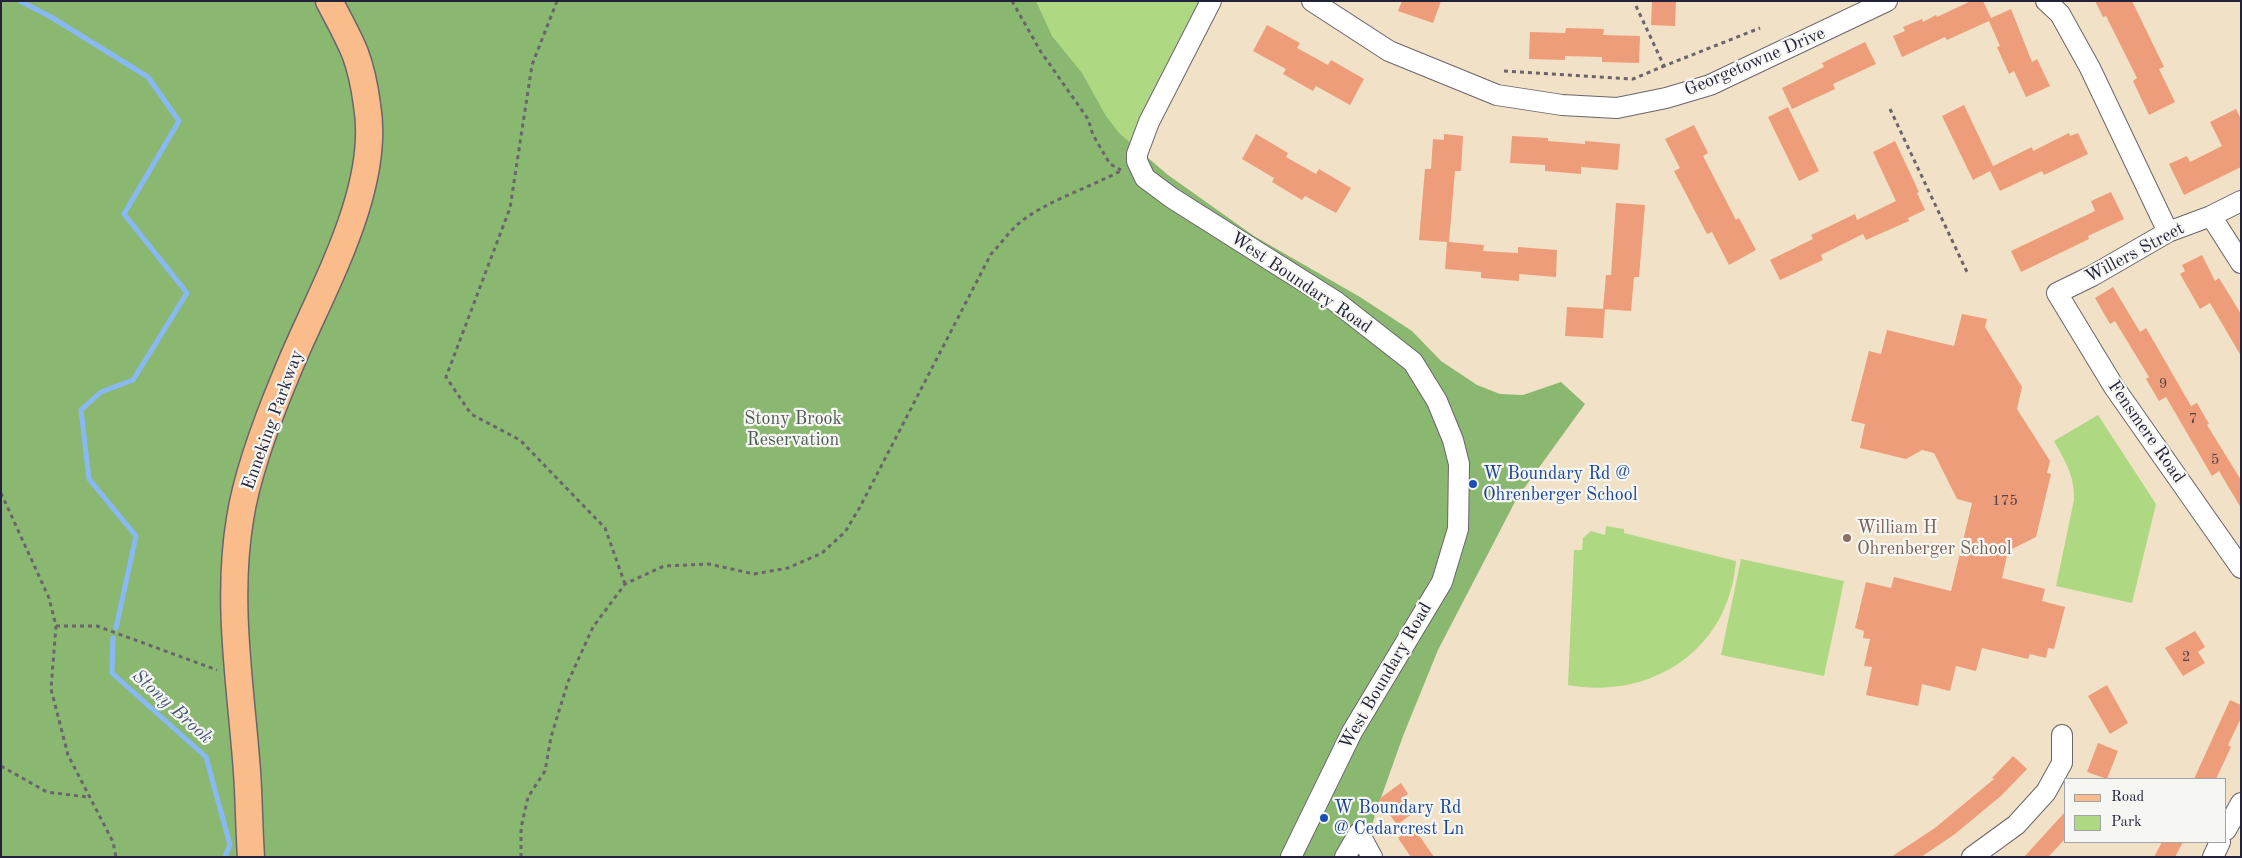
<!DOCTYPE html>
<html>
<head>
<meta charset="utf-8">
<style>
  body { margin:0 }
  #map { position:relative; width:2242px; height:858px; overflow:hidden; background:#f1e1c6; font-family:"Old Standard TT",serif }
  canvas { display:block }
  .frame { position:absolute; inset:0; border:2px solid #22223b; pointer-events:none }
  .legend { position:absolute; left:2064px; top:778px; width:162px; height:65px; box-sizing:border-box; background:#f6f6f2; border:1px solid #a1a1a9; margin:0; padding:6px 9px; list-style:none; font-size:15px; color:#22223b }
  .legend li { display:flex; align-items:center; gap:10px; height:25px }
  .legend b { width:25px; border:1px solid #a1a1a9 }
</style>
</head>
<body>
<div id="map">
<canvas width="2242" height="858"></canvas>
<div class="frame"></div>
<ul class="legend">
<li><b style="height:6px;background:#f9bc8a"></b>Road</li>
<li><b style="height:14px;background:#afd883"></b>Park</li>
</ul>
</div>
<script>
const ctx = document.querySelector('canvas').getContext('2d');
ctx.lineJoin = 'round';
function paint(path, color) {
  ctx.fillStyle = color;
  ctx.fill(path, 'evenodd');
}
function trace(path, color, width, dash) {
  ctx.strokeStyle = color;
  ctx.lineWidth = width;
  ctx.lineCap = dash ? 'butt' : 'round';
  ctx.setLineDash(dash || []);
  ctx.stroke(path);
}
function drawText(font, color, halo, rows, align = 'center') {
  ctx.font = font + ' "Old Standard TT",serif';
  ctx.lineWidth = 4.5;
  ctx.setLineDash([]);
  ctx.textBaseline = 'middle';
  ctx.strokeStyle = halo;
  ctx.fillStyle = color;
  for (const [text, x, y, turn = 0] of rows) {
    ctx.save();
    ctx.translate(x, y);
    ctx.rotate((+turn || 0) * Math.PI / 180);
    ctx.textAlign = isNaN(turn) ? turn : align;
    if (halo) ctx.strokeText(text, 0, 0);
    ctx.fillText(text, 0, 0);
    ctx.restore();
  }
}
const green = new Path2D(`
  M 1011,1 L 1207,1 L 1138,147 L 963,64 Z
  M 2098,415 L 2156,504 L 2132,603 L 2056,586 L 2074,500 C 2075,476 2065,461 2054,441 Z
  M 1606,526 L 1624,529 L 1624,533 L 1736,561 C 1729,650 1652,700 1568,685 L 1574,550 L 1582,550 L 1583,538 L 1591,531 L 1605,535 Z
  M 1741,559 L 1844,581 L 1824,676 L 1721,655 Z`);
const forest = new Path2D(`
  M 1,1 L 1036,1 L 1052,36 L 1082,73 L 1106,116 L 1119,133 L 1168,175 L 1254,236 L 1360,297 L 1412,331 L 1441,361 L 1477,385 L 1500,394 L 1523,395 L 1561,382 L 1585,404 L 1517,498 L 1438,650 L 1403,736 L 1377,809 L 1362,857 L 1,857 Z`);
const stream = new Path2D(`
  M 20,1 L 51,17 L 148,77 L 179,121 L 124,214 L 187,293 L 133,380 L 101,392 L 81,410 L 89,479 L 136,536 L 116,628
  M 113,638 L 112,673 L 206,757 L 230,845 L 225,857`);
const building = new Path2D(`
  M 1402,1 L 1441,1 L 1433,23 L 1398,11 Z
  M 1652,1 L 1676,1 L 1675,26 L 1651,25 Z
  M 1971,1 L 1983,1 L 1991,18 L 2011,9 L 2032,62 L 2037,59 L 2050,86 L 2026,97 L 2014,71 L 2009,74 L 1997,47 L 2000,46 L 1989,21 L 1947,40 L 1945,37 L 1902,57 L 1893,36 L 1905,31 L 1903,27 L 1922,19 L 1923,22 L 1936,15 L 1937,17 Z
  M 2095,1 L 2132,1 L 2164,67 L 2159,69 L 2175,102 L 2149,115 L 2133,81 L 2137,78 L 2106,16 L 2103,17 Z
  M 1267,25 L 1300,43 L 1297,48 L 1328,65 L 1331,60 L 1364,79 L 1350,105 L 1316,86 L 1313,91 L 1283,74 L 1286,69 L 1253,51 Z
  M 1566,28 L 1604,29 L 1603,35 L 1640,36 L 1639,63 L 1602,62 L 1602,57 L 1565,56 L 1565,60 L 1529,59 L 1530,32 L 1565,33 Z
  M 1865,42 L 1876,64 L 1833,84 L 1835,89 L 1792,109 L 1782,88 L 1824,67 L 1822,63 Z
  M 1964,105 L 1993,166 L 2032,147 L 2033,151 L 2069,133 L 2070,136 L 2078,133 L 2088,154 L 2044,175 L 2042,171 L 2000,191 L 1990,171 L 1973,180 L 1942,116 Z
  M 1788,107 L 1819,171 L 1799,181 L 1768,117 Z
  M 2236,109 L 2241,119 L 2241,167 L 2184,195 L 2169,164 L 2187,156 L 2190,162 L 2222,146 L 2210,122 Z
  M 1694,125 L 1708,153 L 1703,156 L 1736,220 L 1739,218 L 1756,250 L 1729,265 L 1712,232 L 1707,234 L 1674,171 L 1680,168 L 1665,139 Z
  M 1256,134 L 1288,153 L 1286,157 L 1316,174 L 1319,169 L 1351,188 L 1336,213 L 1305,196 L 1302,200 L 1272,182 L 1274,178 L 1242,159 Z
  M 1444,134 L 1463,136 L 1461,171 L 1455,171 L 1449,242 L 1484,245 L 1483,251 L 1518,253 L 1518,247 L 1557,250 L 1556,277 L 1519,274 L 1519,281 L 1481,278 L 1481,272 L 1445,269 L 1447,242 L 1419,240 L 1425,169 L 1431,169 L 1433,139 L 1444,140 Z
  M 1512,136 L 1548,138 L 1548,141 L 1585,144 L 1585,141 L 1620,144 L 1618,170 L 1581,167 L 1581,174 L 1545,171 L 1545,165 L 1510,163 Z
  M 1895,141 L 1919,192 L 1917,193 L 1925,210 L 1908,218 L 1909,221 L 1866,240 L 1863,234 L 1821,255 L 1823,260 L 1780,280 L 1770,260 L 1813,239 L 1811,235 L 1855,214 L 1857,220 L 1896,201 L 1873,152 Z
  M 2111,192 L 2124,219 L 2088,236 L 2089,239 L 2021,272 L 2011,251 L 2095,211 L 2091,201 Z
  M 1616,203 L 1645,205 L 1639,277 L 1634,277 L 1631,311 L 1603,309 L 1606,275 L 1611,275 Z
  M 2202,255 L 2215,281 L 2219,278 L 2241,314 L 2241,356 L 2210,303 L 2200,309 L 2180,274 L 2185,271 L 2182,265 Z
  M 2113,287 L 2140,332 L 2146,328 L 2191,406 L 2197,403 L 2209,424 L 2207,425 L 2241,480 L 2241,508 L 2219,471 L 2212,476 L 2166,397 L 2159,401 L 2146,379 L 2149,377 L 2115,321 L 2110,324 L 2095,298 Z
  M 1567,307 L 1605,309 L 1603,338 L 1565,336 Z
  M 1962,314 L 1987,319 L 1985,327 L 2022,387 L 2017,409 L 2050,461 L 2047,473 L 2051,474 L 2036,537 L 2008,551 L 2002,578 L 2045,589 L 2042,601 L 2065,607 L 2054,649 L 2048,648 L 2046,658 L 2030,654 L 2028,659 L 1982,648 L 1976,671 L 1956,666 L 1950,691 L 1922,684 L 1918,706 L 1866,695 L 1872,667 L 1864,666 L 1870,639 L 1863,638 L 1864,631 L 1855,628 L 1866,582 L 1891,588 L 1894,577 L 1951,591 L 1972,503 L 1957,499 L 1934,453 L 1922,450 L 1906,459 L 1860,448 L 1865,424 L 1851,421 L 1869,351 L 1881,354 L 1887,330 L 1954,346 Z
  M 2195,631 L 2205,647 L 2198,652 L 2205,663 L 2183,676 L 2165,648 Z
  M 2107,685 L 2128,723 L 2110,734 L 2088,696 Z
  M 2230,700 L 2241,705 L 2241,718 L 2228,745 L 2231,747 L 2216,779 L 2194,779 Z
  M 2098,743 L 2118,751 L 2107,779 L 2087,772 Z
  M 2013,756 L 2027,769 L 2002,795 L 1955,834 L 1921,857 L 1891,857 L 1935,828 L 1994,779 L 1992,778 Z
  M 1401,783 L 1408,794 L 1402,798 L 1413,813 L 1397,825 L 1379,799 Z
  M 2066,811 L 2066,838 L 2048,857 L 2024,857 Z
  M 1413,827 L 1434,857 L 1411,857 L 1398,838 Z
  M 2162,842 L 2183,842 L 2175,857 L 2154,857 Z`);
const path = new Path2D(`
  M 557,1 L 532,65 L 510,208 L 446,377 L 471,414 L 520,440 L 605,528 L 625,584
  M 1012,1 L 1041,52 L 1088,119 L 1093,135 L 1110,164 L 1121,170
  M 1636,6 L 1664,66 L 1760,28
  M 1504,71 L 1633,79 L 1664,66
  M 1890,109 L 1967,272
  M 1,493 L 49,598 L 56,626 L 51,689 L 68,755 L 113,842 L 116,857
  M 56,626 L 97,626 L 217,670
  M 1,766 L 47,792 L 87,797
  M 521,857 L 521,828 L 528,797 L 545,771 L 551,737 L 568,682 L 593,627 L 625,584 L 664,566 L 709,564 L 754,574 L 788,568 L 822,553 L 845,532 L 860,507 L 991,254 C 1000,245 1008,233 1017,225 C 1044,201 1090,188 1122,170`);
const minor = new Path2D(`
  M 1211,1 L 1149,122 L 1137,154 L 1137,161 L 1145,178 L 1172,198 L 1335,301 L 1413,362 L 1437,401 L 1453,440 L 1459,464 L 1458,529 L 1442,582 L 1352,732 L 1291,857
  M 1312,1 L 1389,51 L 1497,95 L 1562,105 L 1617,108 L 1666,98 L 1710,85 L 1887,1
  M 2046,1 L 2060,14 L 2090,68 L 2168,232
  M 2241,201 L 2211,216 L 2168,232 L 2092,276 L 2057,293 L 2114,387 L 2241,568
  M 2211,216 L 2241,263
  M 2226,830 L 2241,803
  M 1359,833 L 1372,857
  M 1345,857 L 1359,833
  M 1972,857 L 2016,825 L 2046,792 L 2062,763 L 2062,735
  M 2213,857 L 2220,842`);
const major = new Path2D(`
  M 251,857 C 249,829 249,800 247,772 C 241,688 226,603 240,519 C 247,473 268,418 286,375 C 317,297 382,192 367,105 C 365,89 361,69 355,53 C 348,36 338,18 329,1`);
const markers = [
  [1473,484,5,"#1a4fb4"],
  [1847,538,5,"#8d6e63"],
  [1324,818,5,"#1a4fb4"]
];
const numberNames = [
  ["9",2163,384],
  ["7",2193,419],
  ["5",2215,460],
  ["175",2005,501],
  ["2",2186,657]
];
const streetNames = [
  ["Georgetowne Drive",1755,62,-23],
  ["Willers Street",2135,253,-28],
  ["West Boundary Road",1301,283,34],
  ["Enneking Parkway",273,420,-70],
  ["Fensmere Road",2146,432,55],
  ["West Boundary Road",1386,676,-60]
];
const parkNames = [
  ["Stony Brook",793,419],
  ["Reservation",793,440]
];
const transitNames = [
  ["W Boundary Rd @",1483,474],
  ["Ohrenberger School",1483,495],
  ["W Boundary Rd",1334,808],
  ["@ Cedarcrest Ln",1334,829]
];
const educationNames = [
  ["William H",1857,528],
  ["Ohrenberger School",1857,549]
];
const waterNames = [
  ["Stony Brook",172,707,42]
];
paint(green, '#afd883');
paint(forest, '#8bb871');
trace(stream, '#89b9f4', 5);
paint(building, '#ee9d7a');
trace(minor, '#6a656c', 22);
trace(major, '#6a656c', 29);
trace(path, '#6a656c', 3, [4, 4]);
trace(minor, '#fff', 20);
trace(major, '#f9bc8a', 26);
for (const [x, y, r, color] of markers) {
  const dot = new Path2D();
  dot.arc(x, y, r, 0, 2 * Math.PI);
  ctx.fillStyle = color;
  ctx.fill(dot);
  trace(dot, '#f6f6f2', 2);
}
drawText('15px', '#55414b', null, numberNames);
drawText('18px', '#22223b', '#f6f6f2', streetNames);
drawText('18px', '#4c5951', '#f6f6f2', parkNames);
drawText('18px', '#164399', '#f6f6f2', transitNames, 'left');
drawText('18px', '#785e54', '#f6f6f2', educationNames, 'left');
drawText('italic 19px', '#46577c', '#f6f6f2', waterNames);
</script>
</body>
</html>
